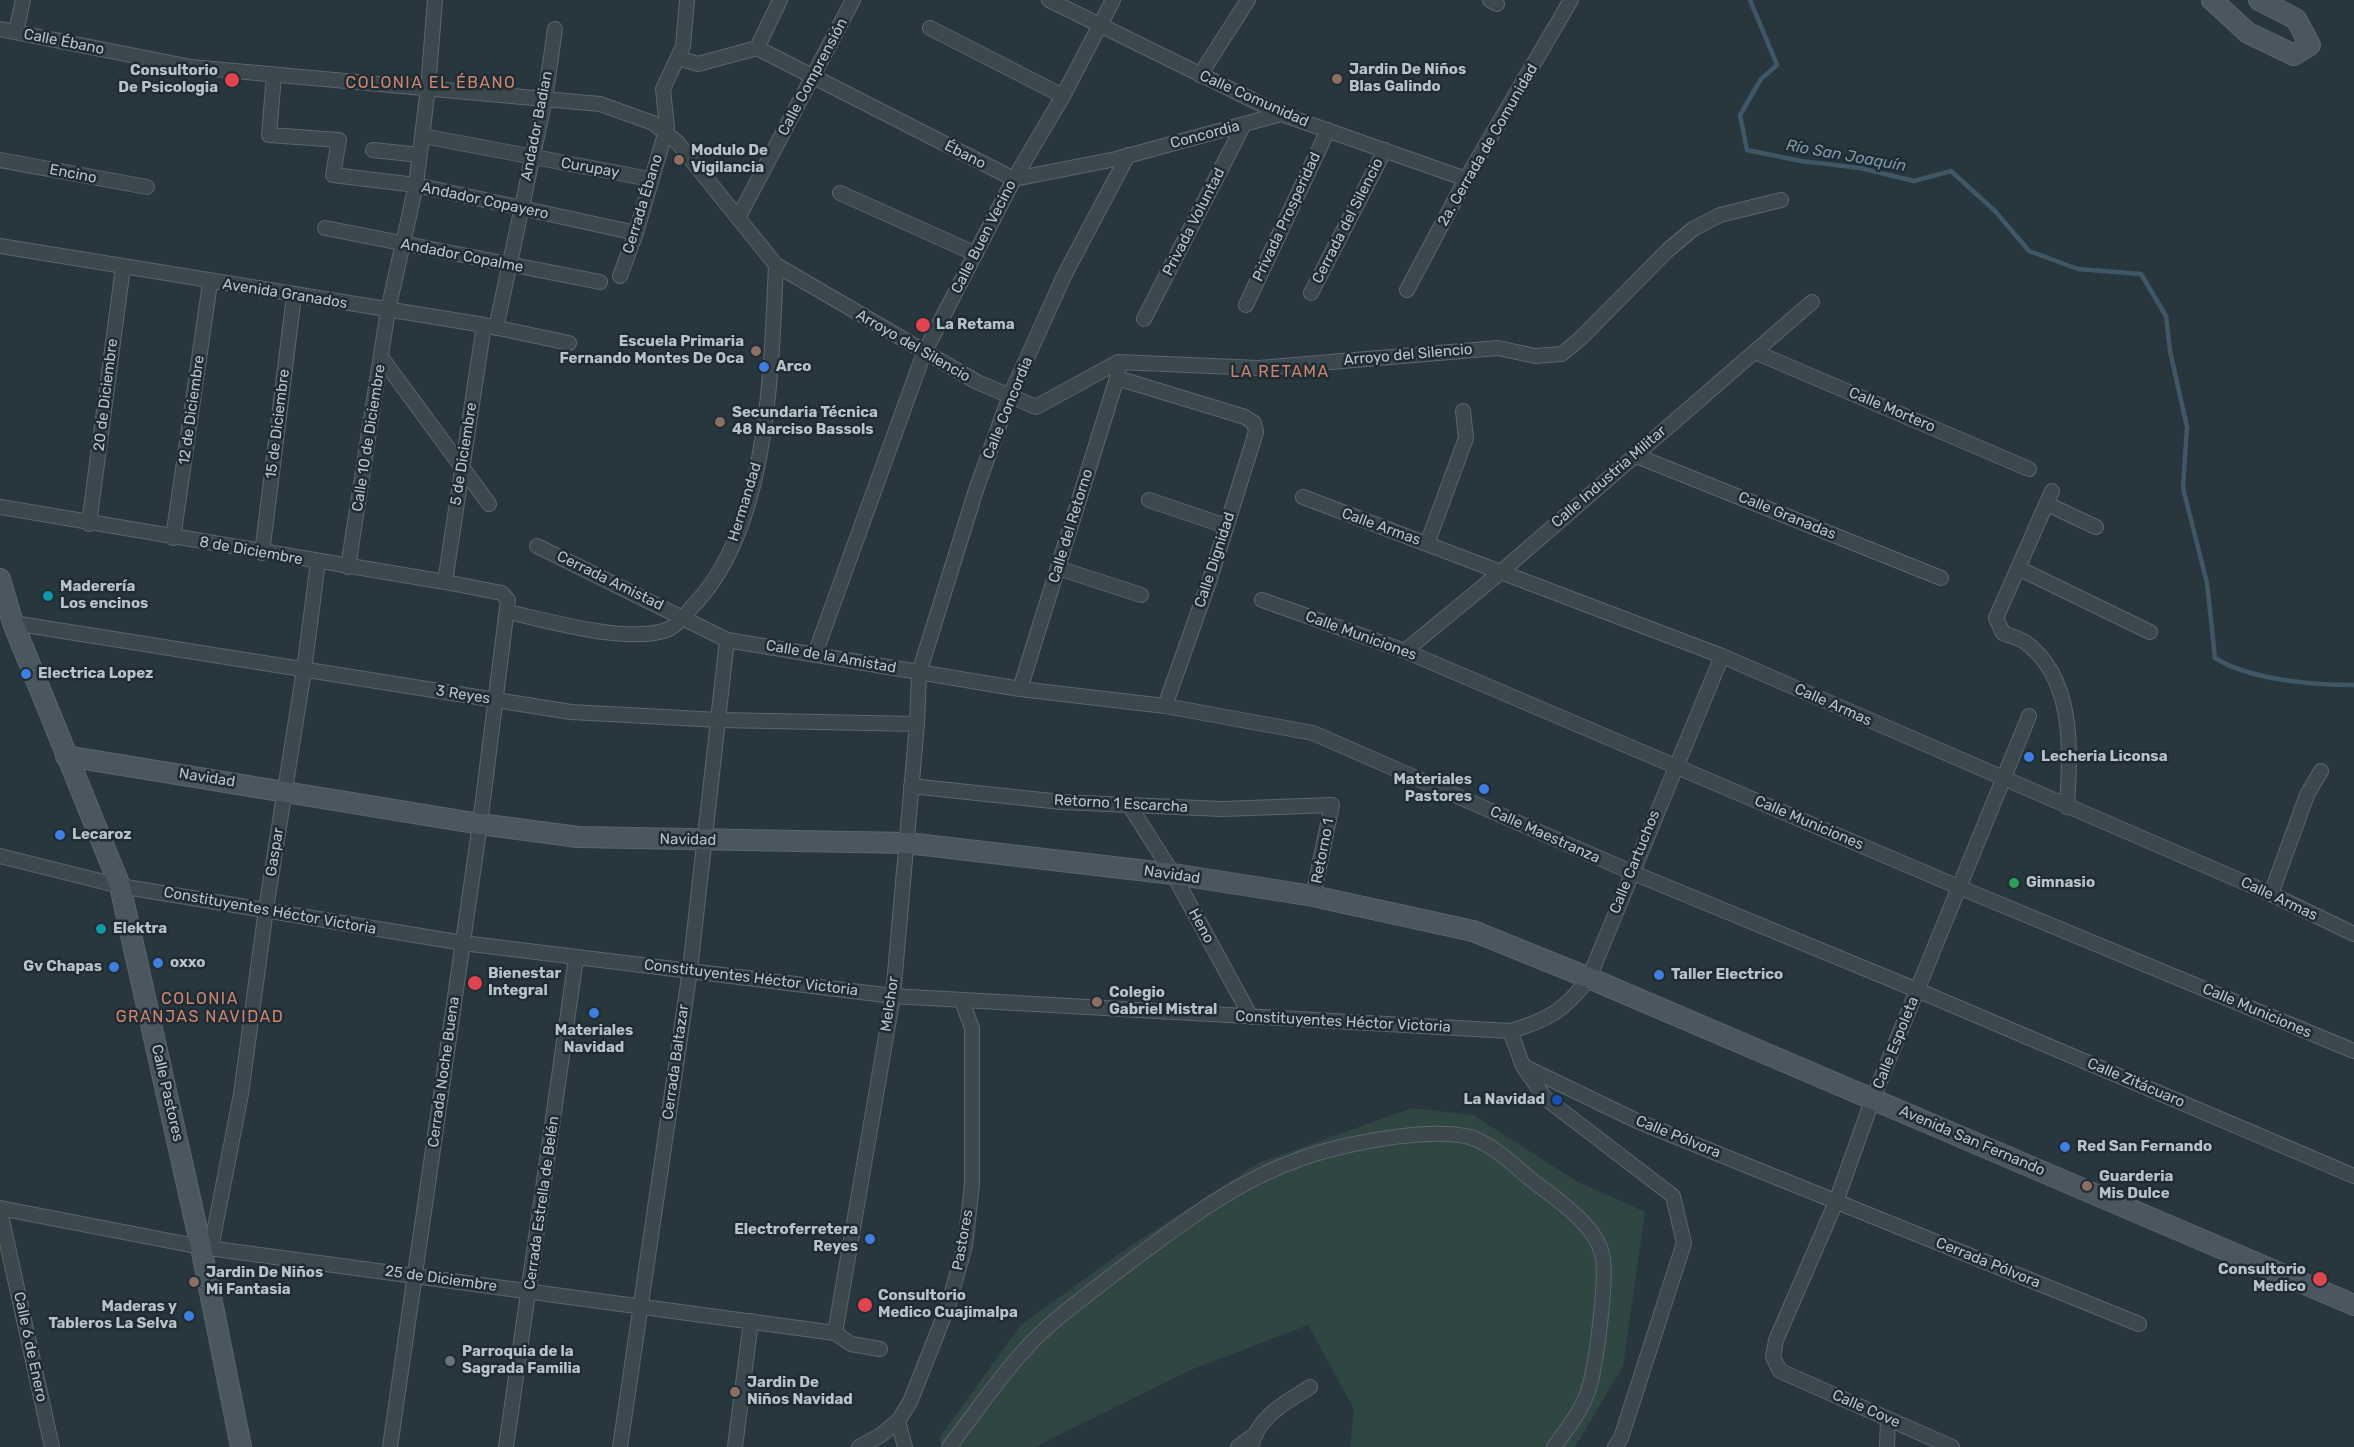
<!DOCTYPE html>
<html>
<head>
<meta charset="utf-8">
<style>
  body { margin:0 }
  canvas { display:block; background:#28363e }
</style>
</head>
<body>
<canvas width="2354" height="1447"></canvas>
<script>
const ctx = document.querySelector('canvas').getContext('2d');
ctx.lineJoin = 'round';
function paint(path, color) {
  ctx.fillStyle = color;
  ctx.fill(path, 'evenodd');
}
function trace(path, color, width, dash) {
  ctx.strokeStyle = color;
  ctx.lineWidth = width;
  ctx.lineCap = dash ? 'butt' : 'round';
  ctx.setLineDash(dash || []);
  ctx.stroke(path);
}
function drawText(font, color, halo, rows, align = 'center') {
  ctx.font = font + ' Rubik,sans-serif';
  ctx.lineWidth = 5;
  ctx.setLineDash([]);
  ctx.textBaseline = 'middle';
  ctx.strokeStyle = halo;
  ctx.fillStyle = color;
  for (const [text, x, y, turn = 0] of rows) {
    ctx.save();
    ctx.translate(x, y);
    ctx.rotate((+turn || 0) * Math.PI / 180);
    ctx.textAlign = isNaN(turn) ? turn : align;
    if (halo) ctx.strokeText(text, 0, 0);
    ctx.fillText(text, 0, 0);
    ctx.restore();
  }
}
const green = new Path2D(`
  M 1412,1108 L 1473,1115 L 1576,1181 L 1645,1212 L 1623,1366 L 1575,1447 L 1350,1447 L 1354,1409 L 1308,1325 L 1188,1371 L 1035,1447 L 942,1447 L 939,1438 L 1021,1325 L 1126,1249 L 1258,1163 Z`);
const stream = new Path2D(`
  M 1750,0 L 1777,65 L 1761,79 L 1740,115 L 1747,150 L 1801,161 L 1860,168 L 1914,181 L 1951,171 L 1995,211 L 2029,251 L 2078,269 L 2141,274 L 2166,316 L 2170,351 L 2187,427 L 2183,488 L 2207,583 L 2215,658 C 2250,680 2313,685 2354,685`);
const street = new Path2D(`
  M 1049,0 L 1281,114 L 1466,179
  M 1490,0 L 1497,4
  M 930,28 L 1063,96
  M 0,29 L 191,67 L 600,104 L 653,123 L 677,142 L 776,265 L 977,382 L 1036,407 L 1118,362 L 1259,368 L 1498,348 L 1535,356 L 1562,354 L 1581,338 L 1668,250 L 1693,229 L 1720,215 L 1781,200
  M 16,32 L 23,0
  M 757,48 L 1014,179 L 1116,159 L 1281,114
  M 757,48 L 780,0
  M 678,58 L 698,64 L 757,48
  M 274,75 L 269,135 L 339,140 L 333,175 L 416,185 L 636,233
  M 1200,75 L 1248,0
  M 423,136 L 650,179
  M 373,150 L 420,155
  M 0,160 L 147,187
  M 840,193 L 976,254
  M 738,218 L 853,0
  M 325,228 L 600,282
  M 0,246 L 484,325 L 569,343
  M 620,276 L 636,233 L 667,127 L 663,89 L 683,46 L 687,0
  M 1407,290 L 1466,179 L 1571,0
  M 1311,293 L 1385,150
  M 1246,305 L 1328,130
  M 1144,319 L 1244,124
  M 496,328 L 545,99 L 555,29
  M 1755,352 L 2029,469
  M 381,357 L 489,504
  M 1117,378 L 1245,417 L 1254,423 L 1256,432 L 1210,579 L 1165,706
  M 1634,455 L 1941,578
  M 2052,491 L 1996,618 L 2003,633 C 2010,636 2019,638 2025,642 C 2076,679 2070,753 2067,807
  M 1303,497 L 1722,656 L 2271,894 L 2354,934
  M 1149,500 L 1226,526
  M 2047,504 L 2096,527
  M 0,507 L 445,582 L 502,593 L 508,600 L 480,824 L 390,1447
  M 89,524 L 123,267
  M 173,538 L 210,283
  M 1427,544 L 1466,438 L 1463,411
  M 537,546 L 727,640 L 1020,689 L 1165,706 L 1313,733 L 1631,872 L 1917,990 L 2354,1176
  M 262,553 L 294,296
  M 348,567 L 388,310 L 416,185 L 428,88 L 435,0
  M 1058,568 L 1141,595
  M 2018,568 L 2150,632
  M 445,582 L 484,325
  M 1262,600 L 1405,651 L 1961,888 L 2354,1051
  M 508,612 C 550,621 630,645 669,629 C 678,625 686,614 692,607 C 770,528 771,369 776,265
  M 13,623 L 571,712 L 719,720 L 917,724
  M 1405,651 L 1502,571 L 1812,302
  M 815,654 L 924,353 L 1014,179 L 1063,96 L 1113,0
  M 1020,689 L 1117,378 L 1118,370
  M 911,786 L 1061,802 L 1222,809 L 1332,805 L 1313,896
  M 1129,805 L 1173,874 L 1251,1017
  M 0,856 L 120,886 L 463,943 L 893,996 L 1510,1031 C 1549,1020 1565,1010 1589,978 L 1722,656
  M 2271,894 L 2307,795 L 2321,771
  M 1510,1031 L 1523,1066 L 1545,1098 L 1673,1196 L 1684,1243 L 1621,1438 L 1615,1447
  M 1523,1066 L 1637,1121 L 2139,1324
  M 0,1208 L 201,1247 L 835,1333 L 851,1344 L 880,1349
  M 0,1211 L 52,1447
  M 211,1248 L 241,1094 L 266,909 L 304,670 L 318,562
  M 835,1333 L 893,996 L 917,724 L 919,673 L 976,490 L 1009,398 L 1064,276 L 1128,155
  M 898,1421 L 905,1447
  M 506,1447 L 576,958
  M 620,1447 L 690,970 L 727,640
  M 735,1447 L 751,1321
  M 859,1447 L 881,1435 L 898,1421 L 910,1402 L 948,1306 L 965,1246 L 972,1184 L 972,1028 L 962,1001
  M 949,1447 C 973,1416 995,1383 1021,1354 C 1048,1322 1085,1297 1118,1271 C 1176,1228 1231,1183 1300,1159 C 1341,1144 1423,1128 1465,1136 C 1486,1139 1513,1164 1529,1178 C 1553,1197 1595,1223 1602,1254 C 1608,1274 1596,1369 1588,1391 C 1581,1412 1567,1429 1554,1447
  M 1238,1447 L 1253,1436
  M 1251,1447 C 1258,1416 1285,1403 1310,1387
  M 1887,1447 L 1888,1419
  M 1952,1447 L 1780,1371 L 1773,1357 L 1776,1340 L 1836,1202 L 1873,1098 L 2029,716`);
const secondary = new Path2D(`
  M 2212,0 L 2248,33 L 2294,55 L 2310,45 L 2296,19 L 2259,0
  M 0,579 L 13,623 L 120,886 L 201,1247 L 241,1447
  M 66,756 L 480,824 L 578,837 L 907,843 L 1173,874 L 1313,896 L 1473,931 L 1589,978 L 2354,1305`);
const markers = [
  [1337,79,6,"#8d6e63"],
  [232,80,8,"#e0444e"],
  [679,160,6,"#8d6e63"],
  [923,325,8,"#e0444e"],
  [756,351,6,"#8d6e63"],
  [764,367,6,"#3f7fe0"],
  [720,422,6,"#8d6e63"],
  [48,596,6,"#0f9aa8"],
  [26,674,6,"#3f7fe0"],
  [2029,757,6,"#3f7fe0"],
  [1484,789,6,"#3f7fe0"],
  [60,835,6,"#3f7fe0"],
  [2014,883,6,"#2e9e5b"],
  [101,929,6,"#0f9aa8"],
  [158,963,6,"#3f7fe0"],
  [114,967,6,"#3f7fe0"],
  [1659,975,6,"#3f7fe0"],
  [475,983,8,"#e0444e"],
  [1097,1002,6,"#8d6e63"],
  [594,1013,6,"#3f7fe0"],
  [1557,1100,6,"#1a4fb4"],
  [2065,1147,6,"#3f7fe0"],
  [2087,1186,6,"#8d6e63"],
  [870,1239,6,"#3f7fe0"],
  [2320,1279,8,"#e0444e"],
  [194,1282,6,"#8d6e63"],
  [865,1305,8,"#e0444e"],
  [189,1316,6,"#3f7fe0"],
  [450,1361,6,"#6b7280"],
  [735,1392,6,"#8d6e63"]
];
const streetNames = [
  ["Calle Ébano",64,42,11],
  ["Calle Comprensión",813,77,-62],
  ["Calle Comunidad",1254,99,24],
  ["Andador Badian",537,126,-79],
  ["Concordia",1205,135,-15],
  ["2a. Cerrada de Comunidad",1488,145,-60],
  ["Ébano",965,155,27],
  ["Curupay",590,168,10],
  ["Encino",73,174,11],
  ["Andador Copayero",485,201,12],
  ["Cerrada Ébano",643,204,-73],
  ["Privada Prosperidad",1287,217,-65],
  ["Cerrada del Silencio",1348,221,-63],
  ["Privada Voluntad",1194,222,-63],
  ["Calle Buen Vecino",984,237,-63],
  ["Andador Copalme",462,256,11],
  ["Avenida Granados",285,294,9],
  ["Arroyo del Silencio",913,346,30],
  ["Arroyo del Silencio",1408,355,-5],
  ["20 de Diciembre",106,395,-83],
  ["Calle Concordia",1008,408,-68],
  ["12 de Diciembre",192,410,-82],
  ["Calle Mortero",1892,410,23],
  ["15 de Diciembre",278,424,-83],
  ["Calle 10 de Diciembre",369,438,-81],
  ["5 de Diciembre",464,454,-81],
  ["Calle Industria Militar",1609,477,-41],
  ["Hermandad",745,502,-73],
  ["Calle Granadas",1787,516,22],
  ["Calle del Retorno",1071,526,-73],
  ["Calle Armas",1381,527,20],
  ["8 de Diciembre",251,551,10],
  ["Calle Dignidad",1215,560,-72],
  ["Cerrada Amistad",610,581,26],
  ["Calle Municiones",1361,636,20],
  ["Calle de la Amistad",831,657,10],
  ["3 Reyes",463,695,9],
  ["Calle Armas",1833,705,24],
  ["Navidad",207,778,9],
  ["Retorno 1 Escarcha",1121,804,3],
  ["Calle Municiones",1809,823,23],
  ["Calle Maestranza",1545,835,24],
  ["Navidad",688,840,1],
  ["Retorno 1",1323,851,-79],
  ["Gaspar",275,852,-81],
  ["Calle Cartuchos",1635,862,-68],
  ["Navidad",1172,875,8],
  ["Calle Armas",2279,899,25],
  ["Constituyentes Héctor Victoria",270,911,10],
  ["Heno",1201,926,61],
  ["Constituyentes Héctor Victoria",751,978,7],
  ["Melchor",890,1004,-82],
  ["Calle Municiones",2257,1011,23],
  ["Constituyentes Héctor Victoria",1343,1022,3],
  ["Calle Espoleta",1896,1043,-68],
  ["Cerrada Baltazar",676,1062,-82],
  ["Cerrada Noche Buena",444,1072,-82],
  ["Calle Zitácuaro",2136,1083,23],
  ["Calle Pastores",167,1093,77],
  ["Calle Pólvora",1678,1137,22],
  ["Avenida San Fernando",1972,1141,23],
  ["Cerrada Estrella de Belén",542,1203,-82],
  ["Pastores",963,1240,-80],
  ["Cerrada Pólvora",1988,1263,22],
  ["25 de Diciembre",441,1279,8],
  ["Calle 6 de Enero",30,1347,78],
  ["Calle Cove",1866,1409,24]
];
const poiNames = [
  ["Jardin De Niños",1349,70],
  ["Blas Galindo",1349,87],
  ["Consultorio",218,71,"right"],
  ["De Psicologia",218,88,"right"],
  ["Modulo De",691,151],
  ["Vigilancia",691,168],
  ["La Retama",936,325],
  ["Escuela Primaria",744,342,"right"],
  ["Fernando Montes De Oca",744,359,"right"],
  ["Arco",776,367],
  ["Secundaria Técnica",732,413],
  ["48 Narciso Bassols",732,430],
  ["Maderería",60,587],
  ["Los encinos",60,604],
  ["Electrica Lopez",38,674],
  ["Lecheria Liconsa",2041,757],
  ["Materiales",1472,780,"right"],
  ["Pastores",1472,797,"right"],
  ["Lecaroz",72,835],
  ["Gimnasio",2026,883],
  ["Elektra",113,929],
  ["oxxo",170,963],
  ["Gv Chapas",102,967,"right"],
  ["Bienestar",488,974],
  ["Integral",488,991],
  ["Taller Electrico",1671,975],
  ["Colegio",1109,993],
  ["Gabriel Mistral",1109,1010],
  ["Materiales",594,1031,"center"],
  ["Navidad",594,1048,"center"],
  ["La Navidad",1545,1100,"right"],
  ["Red San Fernando",2077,1147],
  ["Guarderia",2099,1177],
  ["Mis Dulce",2099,1194],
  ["Electroferretera",858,1230,"right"],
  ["Reyes",858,1247,"right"],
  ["Consultorio",2306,1270,"right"],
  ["Medico",2306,1287,"right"],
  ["Jardin De Niños",206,1273],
  ["Mi Fantasia",206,1290],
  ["Consultorio",878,1296],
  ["Medico Cuajimalpa",878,1313],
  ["Maderas y",177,1307,"right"],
  ["Tableros La Selva",177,1324,"right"],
  ["Parroquia de la",462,1352],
  ["Sagrada Familia",462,1369],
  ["Jardin De",747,1383],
  ["Niños Navidad",747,1400]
];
const neighbourhoodNames = [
  ["COLONIA EL ÉBANO",431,83],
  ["LA RETAMA",1280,372],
  ["COLONIA",200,999],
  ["GRANJAS NAVIDAD",200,1017]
];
const waterNames = [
  ["Río San Joaquín",1846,156,10]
];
paint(green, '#304642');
trace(stream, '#405765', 4.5);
trace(street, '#5a656c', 16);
trace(secondary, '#5a656c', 22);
trace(street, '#3c474e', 14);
trace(secondary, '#4a5761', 20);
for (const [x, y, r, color] of markers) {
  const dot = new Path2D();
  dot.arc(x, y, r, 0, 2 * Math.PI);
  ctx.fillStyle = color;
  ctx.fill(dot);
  trace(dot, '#202c33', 2);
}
drawText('15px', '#b8c2c9', '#202c33', streetNames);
drawText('bold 15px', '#b8c2c9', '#202c33', poiNames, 'left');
ctx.letterSpacing = '1.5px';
drawText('16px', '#cc8670', '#202c33', neighbourhoodNames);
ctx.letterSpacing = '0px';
drawText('italic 16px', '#7c97a9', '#202c33', waterNames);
</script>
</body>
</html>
